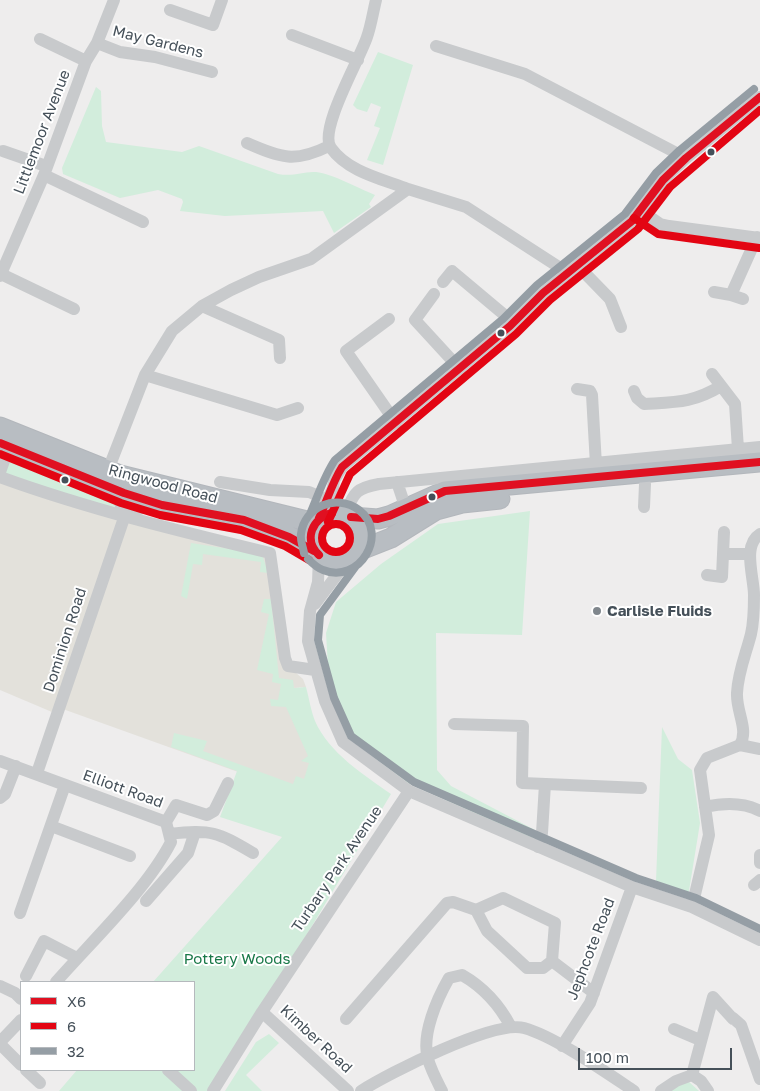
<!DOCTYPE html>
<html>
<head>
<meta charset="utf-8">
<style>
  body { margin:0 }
  #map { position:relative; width:760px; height:1091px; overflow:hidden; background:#eeeded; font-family:"Golos Text",sans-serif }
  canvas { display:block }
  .legend { position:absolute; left:20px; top:981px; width:175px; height:90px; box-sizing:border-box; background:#fff; border:1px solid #b5b9bd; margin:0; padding:6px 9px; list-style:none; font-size:15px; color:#455059 }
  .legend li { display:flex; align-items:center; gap:10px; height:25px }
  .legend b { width:25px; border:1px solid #b5b9bd }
  .scale { position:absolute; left:578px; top:1048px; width:154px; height:22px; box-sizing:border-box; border:2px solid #455059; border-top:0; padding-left:6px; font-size:15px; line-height:18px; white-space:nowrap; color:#455059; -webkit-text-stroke:4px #fff; paint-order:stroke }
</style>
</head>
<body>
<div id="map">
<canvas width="760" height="1091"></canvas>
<ul class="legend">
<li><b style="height:6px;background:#e01021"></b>X6</li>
<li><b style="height:6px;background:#e30513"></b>6</li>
<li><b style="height:6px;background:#959ea5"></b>32</li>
</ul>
<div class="scale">100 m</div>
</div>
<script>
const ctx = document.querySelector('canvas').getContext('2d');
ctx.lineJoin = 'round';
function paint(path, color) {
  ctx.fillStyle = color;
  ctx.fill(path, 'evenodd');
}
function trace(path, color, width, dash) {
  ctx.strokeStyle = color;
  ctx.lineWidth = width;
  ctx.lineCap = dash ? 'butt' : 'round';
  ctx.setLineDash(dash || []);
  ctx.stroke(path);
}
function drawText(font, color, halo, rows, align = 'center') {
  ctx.font = font + ' "Golos Text",sans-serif';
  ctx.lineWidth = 4;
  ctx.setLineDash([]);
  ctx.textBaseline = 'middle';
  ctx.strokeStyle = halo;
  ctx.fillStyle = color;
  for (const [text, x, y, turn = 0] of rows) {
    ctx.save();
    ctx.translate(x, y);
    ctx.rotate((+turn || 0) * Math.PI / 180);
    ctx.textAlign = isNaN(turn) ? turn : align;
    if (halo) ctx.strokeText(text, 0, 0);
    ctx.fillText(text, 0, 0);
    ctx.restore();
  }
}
const commercial = new Path2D(`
  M 0,477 L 270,553 L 288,666 L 303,679 L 306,687 L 294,688 L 325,769 L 313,791 L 291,791 L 60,708 L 52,712 L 0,690 Z`);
const green = new Path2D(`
  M 378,52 L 413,65 L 383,165 L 367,160 L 380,128 L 374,126 L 381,107 L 371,103 L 367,112 L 357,109 L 353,105 Z
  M 96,87 L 101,91 L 102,126 L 106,142 L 182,152 L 199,146 L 278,174 C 294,177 303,171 316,172 C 333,174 358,188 375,195 L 369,204 L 371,207 L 334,233 L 323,211 L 225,216 L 180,211 L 183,202 L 182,199 L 158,190 L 120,198 L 63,174 L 62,168 Z
  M 9,447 L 110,487 L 124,518 L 0,477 Z
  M 530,511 L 522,635 L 436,633 L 437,770 L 451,786 L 535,830 L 532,839 L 408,783 L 359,746 L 344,730 L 329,683 L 326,633 L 336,602 L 381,564 L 438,524 Z
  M 191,543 L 262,554 L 268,573 L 260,572 L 261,562 L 203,554 L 202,565 L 193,564 L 187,599 L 181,596 Z
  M 264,599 L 271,599 L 279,678 L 293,680 L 294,688 L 306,687 C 309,698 311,711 315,721 C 329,753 364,775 391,794 L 213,1091 L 59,1091 L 77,1070 L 194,1070 L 194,982 L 153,982 L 282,837 L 220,817 L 237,771 L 171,747 L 174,733 L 207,741 L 203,751 L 293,784 L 296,776 L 304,779 L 309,763 L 301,761 L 308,756 L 286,707 L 271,706 L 270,699 L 278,700 L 281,684 L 272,682 L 273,674 L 257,670 L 269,614 L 261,612 Z
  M 662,727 L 678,759 L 692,770 L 700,823 L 688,897 L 656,881 Z
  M 269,1034 L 279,1043 L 246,1075 L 262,1091 L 225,1091 L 256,1042 Z
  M 688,1081 L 699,1091 L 668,1091 Z`);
const minor = new Path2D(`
  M 376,0 C 373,12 371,26 367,37 C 360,59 318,130 331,148 C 348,172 382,179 408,189
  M 170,10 L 213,25 L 222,0
  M 292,35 L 358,60
  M 40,39 L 86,61
  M 97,43 L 120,52 L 155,57 L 212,72
  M 436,46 L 525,74 L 686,158
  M 247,143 C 281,158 295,163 329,146
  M 3,151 L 46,166
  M 44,175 L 143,222
  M 640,210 L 660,224 L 669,226 L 760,238
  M 577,265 L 610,299 L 621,327
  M 1,274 L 74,309
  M 0,276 L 44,175 L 86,61 L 97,43 L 114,0
  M 443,282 L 452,271 L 514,323
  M 714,292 L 731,295
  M 434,294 L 415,320 L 460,369
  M 743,299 L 731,295 L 757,237
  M 202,306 L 279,340 L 280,358
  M 389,319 L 346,351 L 396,423
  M 712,374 L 735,404 L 738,449
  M 145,375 L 277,415 L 298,408
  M 577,389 L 590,391 L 592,395 L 596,465
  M 634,391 L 637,398 L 644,404 C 676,402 693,403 721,386
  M 108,470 L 145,375 L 172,331 L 202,306 L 231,290 L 259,277 L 311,259 L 408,189 L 466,207 L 568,273
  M 0,472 L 9,447
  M 0,477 C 88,509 179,531 270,553 L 285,658 L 288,666 L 315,670
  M 220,482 L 270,490 L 309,492 L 319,496 L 327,502
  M 397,482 L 406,509
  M 644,507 L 645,484
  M 346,512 C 354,492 357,488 379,484 L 760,447
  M 124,518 L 135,510 L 156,505
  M 319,518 L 333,488 L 334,480 L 342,467 L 510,326 L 543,293 L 632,221 L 663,180 L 686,158 L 760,97
  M 724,532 L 723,554 L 750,554
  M 319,557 L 318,582 L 310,611 L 308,641 L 325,701 L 343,742 L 409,791 L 632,887 L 692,907 L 760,940
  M 707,575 L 722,577 L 723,554
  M 315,604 L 348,560
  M 454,724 L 523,726 L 522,783 L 641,788
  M 740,745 L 760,749
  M 0,761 L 166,822 L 171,842 C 147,889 92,941 56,982
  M 37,773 L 124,518 L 119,498 L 112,489
  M 0,798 L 5,794 L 16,766
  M 705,807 C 723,803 743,802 760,811
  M 166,822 L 176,805 L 207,815 L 214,811 L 228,783
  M 51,826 L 130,856
  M 169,834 C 212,829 217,832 253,853
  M 538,847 L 542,833 L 545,784
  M 760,855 L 760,863
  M 754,885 L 760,880
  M 146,901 L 188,853 L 195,832
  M 692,907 L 709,835 L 700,770 L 707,758 L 740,745 C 749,729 736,712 737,693 C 738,672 746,654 751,634 C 754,621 754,608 754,595 C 754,577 742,545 760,534
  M 476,910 L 503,898 L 555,923 L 552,961
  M 20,913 L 65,785
  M 26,976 L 44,941 L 77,958
  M 0,986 L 15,993 L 21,999
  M 262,1012 L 348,1091
  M 733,1018 L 741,1025 L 760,1079
  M 346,1019 L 447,903 L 453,902 L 476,910 L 487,931 L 527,968 L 543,968 L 552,961 L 594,993
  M 674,1029 L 700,1040
  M 0,1042 L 21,1020
  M 0,1044 L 21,1065
  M 562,1046 L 590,1003 L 632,887
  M 26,1070 L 40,1083
  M 168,1070 L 191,1091
  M 692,1075 L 713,997 L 733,1019
  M 213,1091 L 262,1012 L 409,791
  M 361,1091 C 389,1073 494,1020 524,1028 C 554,1036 607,1073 634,1091
  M 442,1091 C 437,1081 431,1070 428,1059 C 421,1035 437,999 449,978 L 462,975 C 483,987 500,1006 511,1027
  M 661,1091 L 676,1081 L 692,1075 L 701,1081 L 708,1091`);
const highway = new Path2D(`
  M 0,427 L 120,475 L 315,523
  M 0,443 C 52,465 105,488 159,504 C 194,514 232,514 266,527 C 278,531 290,536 301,542 C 312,548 320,561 332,563 C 353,565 368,543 357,525 C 340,497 301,519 314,551
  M 351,517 L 378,519 L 389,516 L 445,491 L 760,462
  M 358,551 L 391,538 L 436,510 L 462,503 L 500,499`);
const bus1 = new Path2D(`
  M 0,443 L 124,493 L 162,505 L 244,520 L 289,537 L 314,551
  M 351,517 L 378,519 L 389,516 L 445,491 L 760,462
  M 319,518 C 327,501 332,483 342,467 L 510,326 L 543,293 L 632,221 L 663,180 L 686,158 L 760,97
  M 319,555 C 303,540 312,518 332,513`);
const bus2 = new Path2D(`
  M 634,218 L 658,234 L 759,248
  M 0,454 L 121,503 L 160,515 L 241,530 L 285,546 L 309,560
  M 328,522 L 350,474 L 516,334 L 550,300 L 638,229 L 670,187 L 760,110
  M322 538a14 14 0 1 1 28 0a14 14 0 1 1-28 0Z`);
const bus3 = new Path2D(`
  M 310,514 C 318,496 324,476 335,460 L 503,319 L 537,285 L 625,214 L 656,173 L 680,150 L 754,89
  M 304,553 C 303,547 300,540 301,534 C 304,507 336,493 359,510 C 390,534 359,585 323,570 C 317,568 312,563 308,559
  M 356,566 L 320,615 L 318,640 L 334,698 L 351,736 L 414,782 L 636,878 L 696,898 L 760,929`);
const markers = [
  [711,152,4.5,"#455059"],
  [501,333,4.5,"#455059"],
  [65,480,4.5,"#455059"],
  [432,497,4.5,"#455059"],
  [597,611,5,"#80878d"]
];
const streetNames = [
  ["May Gardens",158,42,14],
  ["Littlemoor Avenue",42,132,-69],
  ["Ringwood Road",163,484,15],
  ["Dominion Road",65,640,-72],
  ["Elliott Road",123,789,20],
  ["Turbary Park Avenue",337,869,-56],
  ["Jephcote Road",591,949,-69],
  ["Kimber Road",316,1039,43]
];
const poiNames = [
  ["Carlisle Fluids",607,611]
];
const parkNames = [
  ["Pottery Woods",237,959]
];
paint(commercial, '#e3e1db');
paint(green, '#d2eddc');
trace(highway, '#b3b7bc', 21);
trace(minor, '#c8cacc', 12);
trace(highway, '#b8bdc2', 19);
trace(bus1, '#e01021', 8);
trace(bus2, '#e30513', 8);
trace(bus3, '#959ea5', 8);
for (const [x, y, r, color] of markers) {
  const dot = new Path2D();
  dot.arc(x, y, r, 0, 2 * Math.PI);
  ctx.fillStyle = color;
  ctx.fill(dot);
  trace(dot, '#fff', 2);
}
drawText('15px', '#455059', '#fff', streetNames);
drawText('bold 15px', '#455059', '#fff', poiNames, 'left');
drawText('15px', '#197848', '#fff', parkNames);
</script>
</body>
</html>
